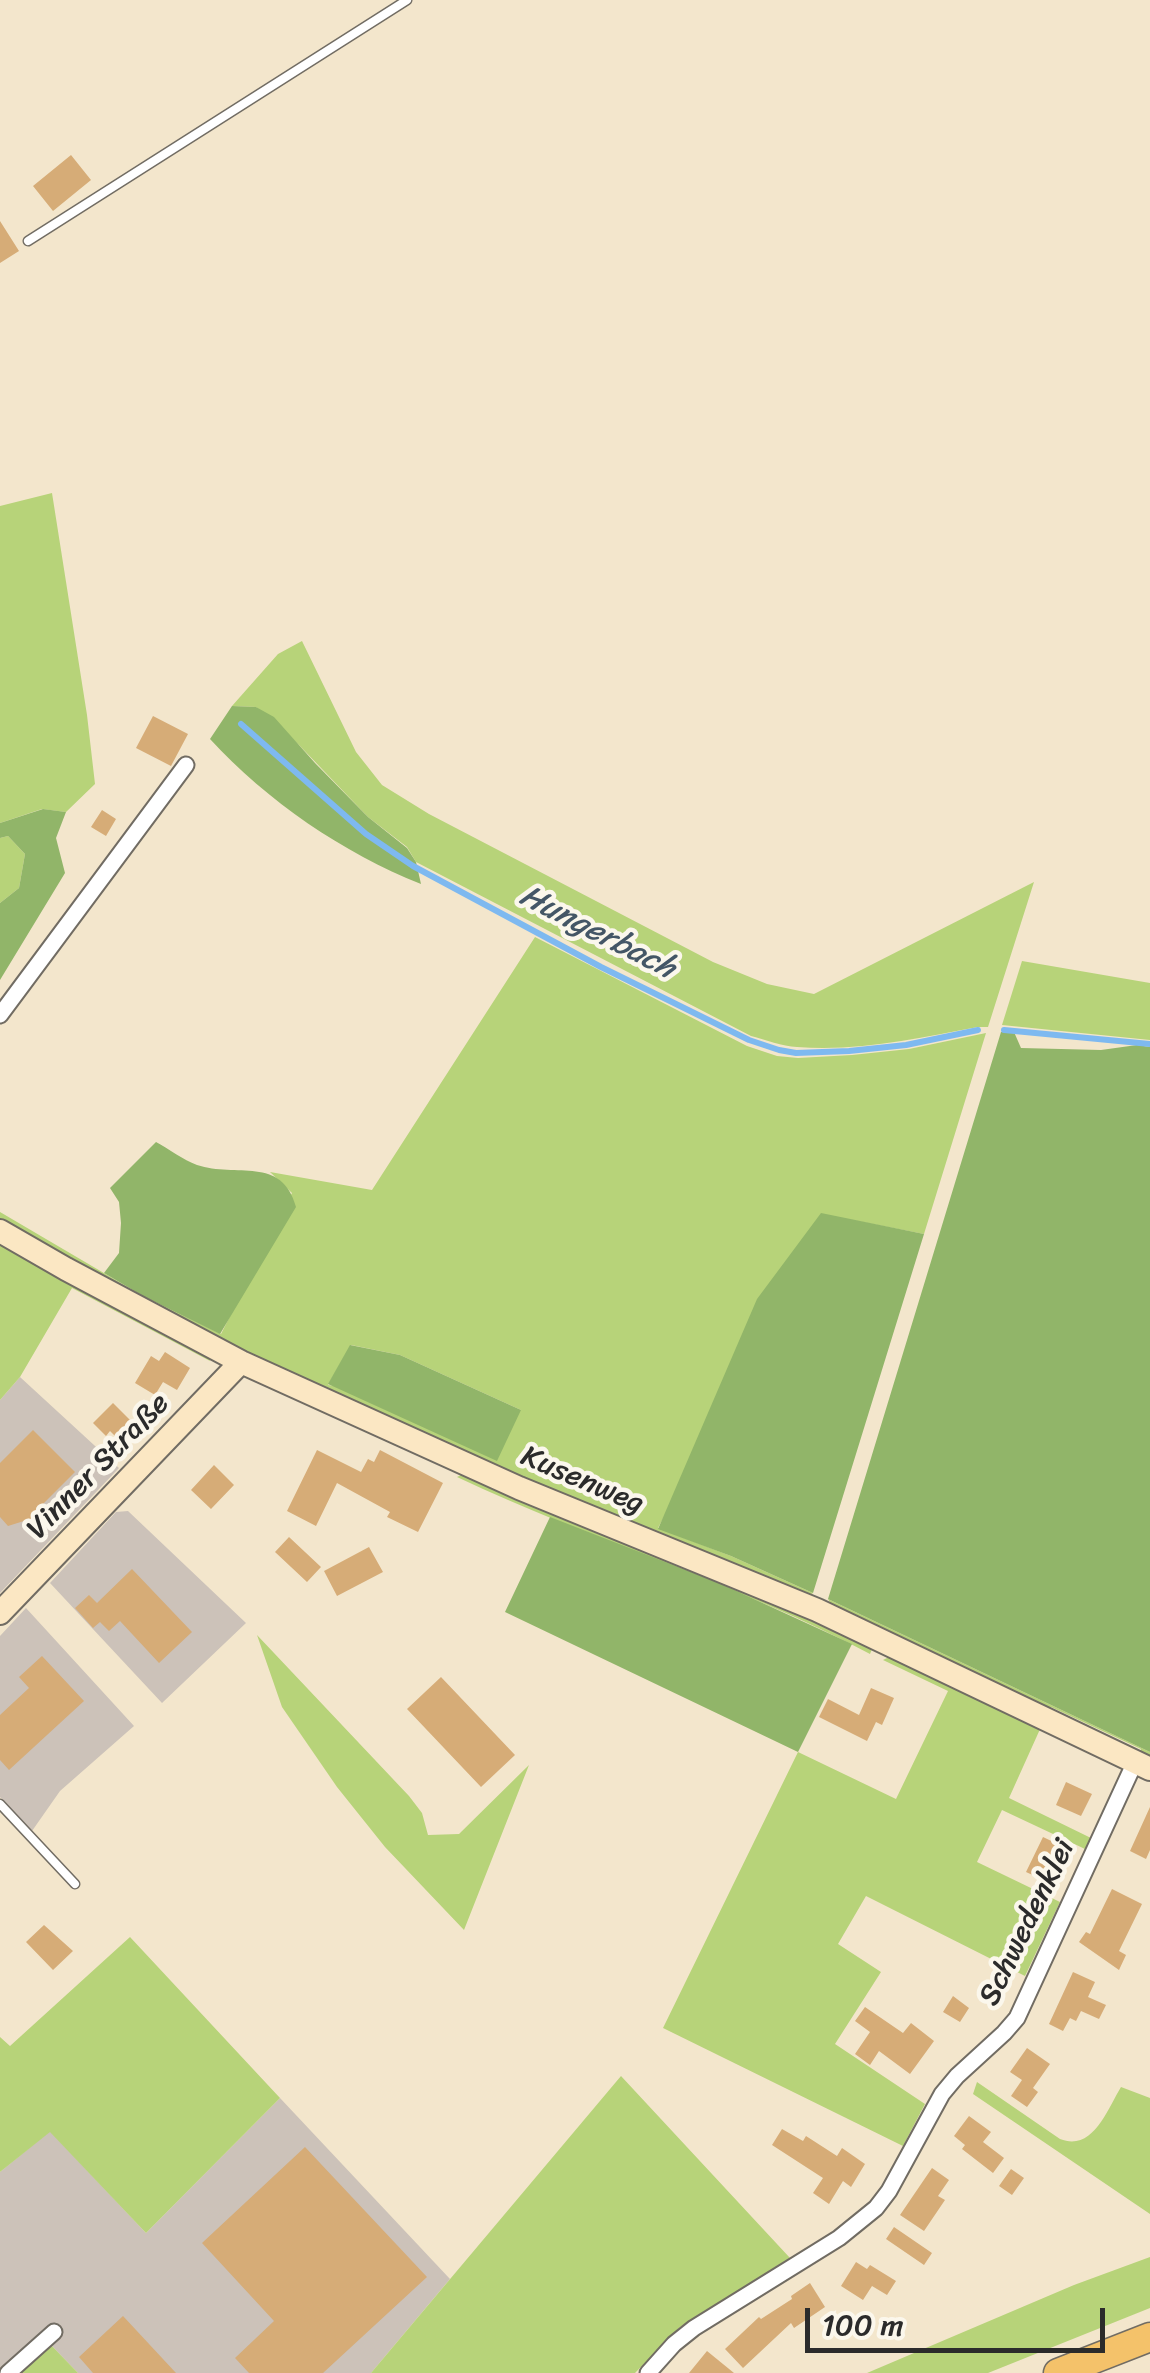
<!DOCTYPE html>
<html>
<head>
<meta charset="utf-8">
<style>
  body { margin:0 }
  #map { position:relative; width:1150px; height:2373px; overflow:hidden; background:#f3e6cc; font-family:Sriracha,sans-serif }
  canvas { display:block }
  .scale { position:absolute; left:805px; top:2308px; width:300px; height:45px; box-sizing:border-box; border:5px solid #2b2b2b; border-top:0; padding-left:12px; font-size:30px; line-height:35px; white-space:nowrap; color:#2b2b2b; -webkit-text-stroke:8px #fbf7ec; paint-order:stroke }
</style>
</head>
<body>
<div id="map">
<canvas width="1150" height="2373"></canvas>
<div class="scale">100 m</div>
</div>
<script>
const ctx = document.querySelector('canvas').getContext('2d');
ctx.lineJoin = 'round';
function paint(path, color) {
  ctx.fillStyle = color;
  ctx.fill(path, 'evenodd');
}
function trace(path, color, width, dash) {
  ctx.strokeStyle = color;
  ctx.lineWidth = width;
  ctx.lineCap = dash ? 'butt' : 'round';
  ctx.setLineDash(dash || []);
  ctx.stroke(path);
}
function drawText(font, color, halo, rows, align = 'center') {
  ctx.font = font + ' Sriracha,sans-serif';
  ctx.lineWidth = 9;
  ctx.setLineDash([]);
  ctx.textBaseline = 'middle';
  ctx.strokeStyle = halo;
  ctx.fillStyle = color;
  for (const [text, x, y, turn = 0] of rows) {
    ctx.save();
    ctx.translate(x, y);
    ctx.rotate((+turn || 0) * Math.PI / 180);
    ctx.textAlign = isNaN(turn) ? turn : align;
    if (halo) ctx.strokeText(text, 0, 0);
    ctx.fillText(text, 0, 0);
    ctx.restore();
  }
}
const industrial = new Path2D(`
  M 20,1377 L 119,1468 L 0,1593 L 0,1400 Z
  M 128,1511 L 246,1623 L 162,1703 L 50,1583 L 116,1512 Z
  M 26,1608 L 134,1726 L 60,1791 L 32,1831 L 0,1797 L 0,1636 Z
  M 280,2098 L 450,2279 L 371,2373 L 78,2373 L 50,2344 L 18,2373 L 0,2373 L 0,2172 L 50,2131 L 146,2233 Z`);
const green = new Path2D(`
  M 52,493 L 87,715 L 95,784 L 66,812 L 42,809 L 0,823 L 0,506 Z
  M 302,641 L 356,752 L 382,785 L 429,814 L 713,962 L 767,984 L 814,994 L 1034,882 L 988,1027 L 978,1027 C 919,1038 858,1052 797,1047 C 782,1046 766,1040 751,1036 L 416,862 L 407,847 L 368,817 L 299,745 L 256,707 L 232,706 L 278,654 Z
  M 8,836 L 25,854 L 19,888 L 0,903 L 0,838 Z
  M 535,937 L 747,1046 L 777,1056 L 798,1058 L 852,1055 L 909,1049 L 986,1033 L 924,1234 L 821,1214 L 658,1528 L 731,1556 L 813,1593 L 810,1595 L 583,1506 L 220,1342 L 0,1221 L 0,1212 L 143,1296 L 221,1334 L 292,1193 L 270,1172 L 372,1190 ZM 351,1345 L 400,1355 L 521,1410 L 328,1385 Z
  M 1022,961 L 1150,983 L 1150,1040 L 1002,1025 Z
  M 0,1239 L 206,1352 L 210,1361 L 72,1288 L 20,1377 L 0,1400 Z
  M 465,1473 L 869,1644 L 872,1649 L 870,1654 C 738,1583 592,1541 457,1477 Z
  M 828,1599 L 1150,1752 L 1150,1759 L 1140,1754 L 1141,1749 L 1051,1707 L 1047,1712 L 834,1610 Z
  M 257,1635 L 409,1796 L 422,1813 L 428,1835 L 459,1834 L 529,1765 L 464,1930 L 385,1847 L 337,1787 L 282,1707 Z
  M 893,1655 L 1041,1727 L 1009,1798 L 1091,1838 L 1085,1849 L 1002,1810 L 977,1862 L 1060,1902 L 1025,1976 L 866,1896 L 838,1944 L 881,1972 L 835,2044 L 925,2104 L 903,2146 L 663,2028 L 798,1752 L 896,1799 L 948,1691 L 883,1660 Z
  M 130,1937 L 280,2098 L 146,2233 L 50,2132 L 0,2172 L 0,2037 L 10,2046 Z
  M 621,2076 L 790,2258 L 680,2327 L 635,2373 L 371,2373 Z
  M 977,2082 L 1060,2139 C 1093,2152 1107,2110 1121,2087 L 1150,2098 L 1150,2214 L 973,2094 Z
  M 1150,2257 L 1150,2308 L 988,2373 L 867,2373 L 1074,2285 Z
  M 50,2344 L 78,2373 L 18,2373 Z`);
const forest = new Path2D(`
  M 232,706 L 256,707 L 274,717 L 315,763 L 368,817 L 407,848 L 416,862 L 421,884 C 343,853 267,801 210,739 Z
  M 43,809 L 66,812 L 56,838 L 65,873 L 0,980 L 0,903 L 19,888 L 25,854 L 8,836 L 0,838 L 0,823 Z
  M 1001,1032 L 1014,1032 L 1021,1048 L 1101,1050 L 1137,1045 L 1150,1047 L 1150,1752 L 828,1599 Z
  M 156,1142 C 169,1149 183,1160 197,1165 C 236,1178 282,1155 296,1207 L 220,1334 L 143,1296 L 104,1273 L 119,1253 L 121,1223 L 119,1202 L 110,1188 Z
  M 821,1213 L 924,1234 L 813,1593 L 731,1556 L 658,1529 L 757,1299 Z
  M 350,1345 L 400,1355 L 521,1410 L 497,1461 L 328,1384 Z
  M 550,1517 L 719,1583 L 852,1644 L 798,1752 L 505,1612 Z`);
const stream = new Path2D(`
  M 241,724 L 366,834 L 413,866 L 601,967 L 749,1040 L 779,1050 L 796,1053 L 849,1051 L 906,1045 L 978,1030
  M 1004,1030 L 1150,1044`);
const building = new Path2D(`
  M 71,155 L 91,180 L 53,211 L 33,186 Z
  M 0,221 L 19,251 L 0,263 Z
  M 153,716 L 188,734 L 171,766 L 136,748 Z
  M 102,810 L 116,819 L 106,836 L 91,827 Z
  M 165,1352 L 190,1368 L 177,1390 L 163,1382 L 155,1395 L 135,1383 L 151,1356 L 159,1361 Z
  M 113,1403 L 134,1424 L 118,1439 L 110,1431 L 106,1436 L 93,1423 Z
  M 33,1430 L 75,1472 L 40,1507 L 43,1515 L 8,1526 L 0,1517 L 0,1463 Z
  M 317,1450 L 361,1472 L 368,1459 L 374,1462 L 380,1450 L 443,1483 L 418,1532 L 387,1517 L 390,1512 L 337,1483 L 316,1526 L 287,1511 Z
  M 214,1465 L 234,1485 L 211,1509 L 191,1490 Z
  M 289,1537 L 321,1567 L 307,1582 L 275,1552 Z
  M 369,1547 L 383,1572 L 337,1596 L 324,1571 Z
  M 132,1569 L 192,1632 L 159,1663 L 120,1621 L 109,1631 L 100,1622 L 93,1628 L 75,1608 L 89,1595 L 97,1603 Z
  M 42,1656 L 84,1701 L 9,1770 L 0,1760 L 0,1715 L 29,1688 L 19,1677 Z
  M 441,1677 L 515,1755 L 481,1787 L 407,1709 Z
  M 871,1688 L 894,1698 L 882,1725 L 876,1722 L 867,1741 L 819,1717 L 828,1699 L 859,1715 Z
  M 1066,1782 L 1092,1794 L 1081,1816 L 1056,1805 Z
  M 1150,1807 L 1150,1850 L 1146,1859 L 1130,1851 Z
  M 1043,1837 L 1066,1848 L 1050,1883 L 1026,1872 Z
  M 1112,1889 L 1142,1904 L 1119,1951 L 1126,1955 L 1119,1970 L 1079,1942 L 1086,1932 L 1090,1934 Z
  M 44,1925 L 73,1951 L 53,1970 L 26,1942 Z
  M 1073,1972 L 1095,1982 L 1088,1997 L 1106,2005 L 1099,2019 L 1081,2011 L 1076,2021 L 1070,2018 L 1063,2031 L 1049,2024 Z
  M 953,1996 L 969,2008 L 960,2022 L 943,2012 Z
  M 865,2007 L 903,2033 L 911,2023 L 934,2041 L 910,2074 L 879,2051 L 870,2065 L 855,2054 L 870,2032 L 855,2021 Z
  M 1027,2048 L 1050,2064 L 1033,2088 L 1038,2092 L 1027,2107 L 1011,2096 L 1022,2080 L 1010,2072 Z
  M 969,2116 L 991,2132 L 983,2142 L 1004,2158 L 993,2173 L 962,2149 L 965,2145 L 954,2136 Z
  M 782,2129 L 803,2141 L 806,2136 L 837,2156 L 842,2148 L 865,2164 L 851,2187 L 843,2181 L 829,2204 L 813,2193 L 823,2178 L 772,2145 Z
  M 305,2147 L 427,2277 L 323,2373 L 249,2373 L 235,2358 L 274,2321 L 202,2243 Z
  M 932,2168 L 949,2180 L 938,2196 L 945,2200 L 924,2231 L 900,2215 Z
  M 1011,2169 L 1024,2178 L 1012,2195 L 999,2186 Z
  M 894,2227 L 932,2253 L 924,2265 L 886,2239 Z
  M 856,2262 L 867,2269 L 870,2265 L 896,2281 L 887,2295 L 872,2286 L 863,2300 L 841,2286 Z
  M 810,2283 L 825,2307 L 794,2328 L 791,2323 L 743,2368 L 725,2349 L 759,2317 L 761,2319 L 792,2299 L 791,2296 Z
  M 123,2316 L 176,2373 L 93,2373 L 79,2357 Z
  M 707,2351 L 734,2373 L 689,2373 Z`);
const lane = new Path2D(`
  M 28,241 L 407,0
  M 0,1804 L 75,1884`);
const street = new Path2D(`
  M 0,1015 L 186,765
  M 8,2373 L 54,2332
  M 648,2373 L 674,2344 L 694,2328 L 839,2238 L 876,2208 L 889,2191 L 942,2094 L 957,2076 L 1004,2033 L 1017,2018 L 1135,1762`);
const secondary = new Path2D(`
  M 0,1231 L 66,1269 L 241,1362 L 519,1488 L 817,1610 L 1150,1769
  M 0,1613 L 241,1362`);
const highway = new Path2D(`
  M 1058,2373 L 1150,2337`);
const streetNames = [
  ["Vinner Straße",99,1467,-46],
  ["Kusenweg",582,1481,23],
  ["Schwedenklei",1028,1923,-64]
];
const waterNames = [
  ["Hungerbach",597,933,27]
];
paint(industrial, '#ccc2b9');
paint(green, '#b7d379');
paint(forest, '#91b569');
trace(stream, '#7eb9f0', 6);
paint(building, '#d6ac77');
trace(lane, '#716c63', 11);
trace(street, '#716c63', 19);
trace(secondary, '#716c63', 26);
trace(highway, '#716c63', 31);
trace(lane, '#fff', 8);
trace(street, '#fff', 15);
trace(secondary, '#fbe7c3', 22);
trace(highway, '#f4c26a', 28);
drawText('30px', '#2b2b2b', '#fbf7ec', streetNames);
drawText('italic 32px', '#445666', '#fbf7ec', waterNames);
</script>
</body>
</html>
